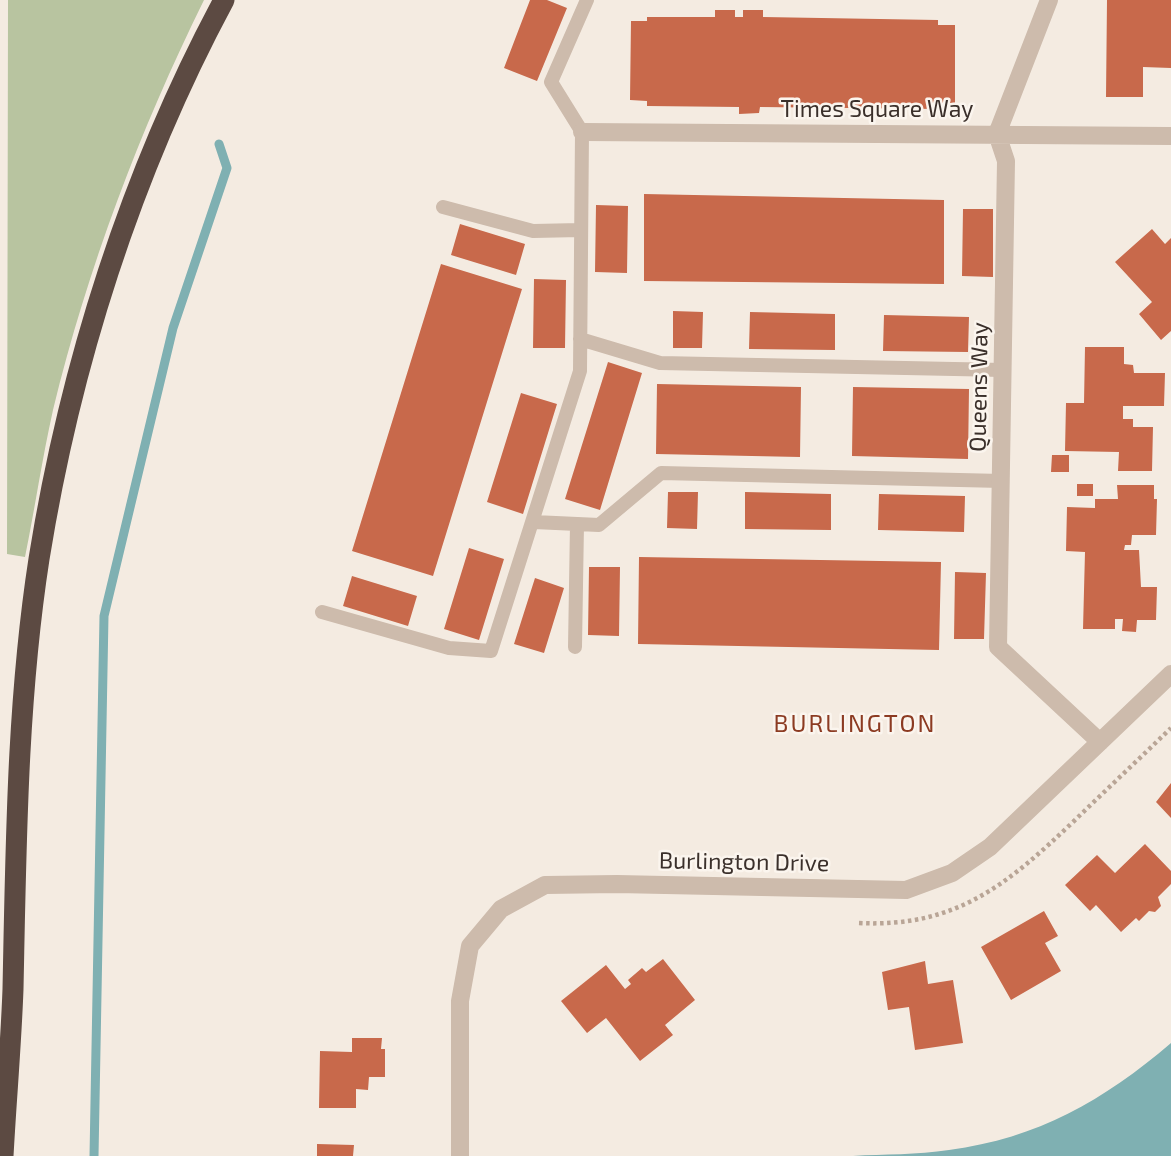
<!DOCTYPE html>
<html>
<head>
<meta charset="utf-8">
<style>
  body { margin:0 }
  canvas { display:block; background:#f4ebe1 }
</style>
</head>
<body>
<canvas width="1171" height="1156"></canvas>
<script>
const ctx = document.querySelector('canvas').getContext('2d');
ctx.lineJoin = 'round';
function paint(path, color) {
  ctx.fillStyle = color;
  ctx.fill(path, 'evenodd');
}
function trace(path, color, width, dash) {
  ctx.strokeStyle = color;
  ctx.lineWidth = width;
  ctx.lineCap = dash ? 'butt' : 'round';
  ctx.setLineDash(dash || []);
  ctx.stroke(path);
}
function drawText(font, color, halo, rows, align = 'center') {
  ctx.font = font + ' "Exo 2",sans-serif';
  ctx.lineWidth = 5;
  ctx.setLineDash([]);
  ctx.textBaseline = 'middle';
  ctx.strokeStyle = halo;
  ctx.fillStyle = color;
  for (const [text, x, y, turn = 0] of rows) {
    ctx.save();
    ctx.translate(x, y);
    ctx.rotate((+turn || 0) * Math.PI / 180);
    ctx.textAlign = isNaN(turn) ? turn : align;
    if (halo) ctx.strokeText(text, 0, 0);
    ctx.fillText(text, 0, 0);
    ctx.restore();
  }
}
const green = new Path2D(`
  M 8,0 L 204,0 C 139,132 88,267 53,410 C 42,459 35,508 25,557 L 7,554 Z`);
const water = new Path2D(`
  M 1171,1043 L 1171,1156 L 853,1156 C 884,1154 917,1155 949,1150 C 1038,1138 1103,1101 1171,1043 Z`);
const stream = new Path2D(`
  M 94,1156 L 104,616 L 173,328 L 227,168 L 219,144`);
const building = new Path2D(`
  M 530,0 L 547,0 L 567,8 L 537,81 L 504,68 Z
  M 1107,0 L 1171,0 L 1171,68 L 1143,67 L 1143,97 L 1106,97 Z
  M 715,10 L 735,10 L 735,17 L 743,17 L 743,10 L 763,10 L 763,17 L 938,20 L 938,25 L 955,25 L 955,103 L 937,103 L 937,109 L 760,107 L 759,113 L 739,114 L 739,107 L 647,106 L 647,101 L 630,100 L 631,21 L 647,21 L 647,17 L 715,17 Z
  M 644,194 L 944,200 L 944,284 L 644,281 Z
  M 596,205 L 628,206 L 627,273 L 595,272 Z
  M 963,209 L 993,209 L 993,277 L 962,276 Z
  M 460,224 L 525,244 L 516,275 L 451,255 Z
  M 1152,229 L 1165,244 L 1171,238 L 1171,331 L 1161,340 L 1139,314 L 1152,302 L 1115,262 Z
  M 441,264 L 522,289 L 433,576 L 352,551 Z
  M 534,279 L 566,280 L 565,348 L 533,348 Z
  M 673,311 L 703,312 L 702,348 L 673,348 Z
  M 750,312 L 835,314 L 835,350 L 749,349 Z
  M 884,315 L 969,317 L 968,352 L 883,351 Z
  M 1085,347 L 1124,347 L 1124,364 L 1133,365 L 1134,373 L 1165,373 L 1164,406 L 1123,406 L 1123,419 L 1133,419 L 1133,427 L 1153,427 L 1152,471 L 1118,471 L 1119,452 L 1065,451 L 1066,403 L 1084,403 Z
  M 608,362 L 642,373 L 600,510 L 565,499 Z
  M 657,384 L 801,387 L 800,457 L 656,454 Z
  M 853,387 L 969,389 L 968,459 L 852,456 Z
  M 521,393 L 557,404 L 523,514 L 487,502 Z
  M 1052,455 L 1069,455 L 1069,472 L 1051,472 Z
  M 1077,484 L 1093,484 L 1093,496 L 1077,496 Z
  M 1117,485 L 1154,485 L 1154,499 L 1157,499 L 1156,535 L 1132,535 L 1131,545 L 1125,545 L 1124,550 L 1139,550 L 1141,587 L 1157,587 L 1156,620 L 1137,620 L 1136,632 L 1122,631 L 1123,619 L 1115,619 L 1115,629 L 1083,629 L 1085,552 L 1066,551 L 1067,507 L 1095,508 L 1095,499 L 1118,499 Z
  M 668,492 L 698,492 L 697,529 L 667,528 Z
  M 745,492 L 831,494 L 831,530 L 745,529 Z
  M 879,494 L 965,496 L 964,532 L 878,530 Z
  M 469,548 L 504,559 L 479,640 L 444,629 Z
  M 639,557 L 941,562 L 939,650 L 638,644 Z
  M 589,567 L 620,567 L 619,636 L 588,635 Z
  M 955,572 L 986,573 L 984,639 L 954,639 Z
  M 352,576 L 417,596 L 408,626 L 343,606 Z
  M 535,578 L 564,588 L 544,653 L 514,644 Z
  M 1171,783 L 1171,818 L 1156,802 Z
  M 1145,844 L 1171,871 L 1171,884 L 1158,897 L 1161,906 L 1155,912 L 1149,911 L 1139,921 L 1136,918 L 1121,932 L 1096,905 L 1090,911 L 1065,885 L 1097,855 L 1115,873 Z
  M 1044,911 L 1058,936 L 1045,943 L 1061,971 L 1011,1000 L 981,947 Z
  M 663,959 L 695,1000 L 665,1025 L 673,1035 L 640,1061 L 606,1018 L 587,1033 L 561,1001 L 606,965 L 625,989 L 631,984 L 628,980 L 642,968 L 646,972 Z
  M 925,961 L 928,984 L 953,980 L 963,1043 L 915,1050 L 909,1007 L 888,1010 L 882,972 Z
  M 352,1038 L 382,1038 L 381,1049 L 385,1049 L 385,1077 L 369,1077 L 368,1090 L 356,1089 L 356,1108 L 319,1108 L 320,1051 L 352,1052 Z
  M 317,1144 L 354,1145 L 353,1156 L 317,1156 Z`);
const path = new Path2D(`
  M 859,923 C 956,928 1008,884 1074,821 C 1106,790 1139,759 1171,728`);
const lane = new Path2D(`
  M 443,207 L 533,231 L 580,230
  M 580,339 L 660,363 L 1003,370
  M 534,522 L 599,525 L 661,473 L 1002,481
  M 322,612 L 449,648 L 491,651 L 580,371 L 582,132 L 551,82 L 587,0
  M 575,647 L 577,524`);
const street = new Path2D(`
  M 1049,0 L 997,134 L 1006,161 L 998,647 L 1100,742
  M 582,132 L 1171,136
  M 460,1156 L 460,1001 L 470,946 L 501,909 L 545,885 L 617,884 L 906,890 L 952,873 L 990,847 L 1171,674`);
const highway = new Path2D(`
  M 3,1156 C 6,1100 11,1045 13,989 C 16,846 17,701 39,559 C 70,366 131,173 224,0`);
const streetNames = [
  ["Times Square Way",877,109],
  ["Queens Way",979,387,-89],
  ["Burlington Drive",744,862,1]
];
const neighbourhoodNames = [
  ["BURLINGTON",855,724]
];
paint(green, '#b8c4a0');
paint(water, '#7fb0b2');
trace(stream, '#7fb0b2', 9);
paint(building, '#c8694b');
trace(path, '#b9a596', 4.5, [3.5, 3.5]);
trace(lane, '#cdbbac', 14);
trace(street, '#cdbbac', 18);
trace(highway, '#5c4a42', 21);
drawText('23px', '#3b302b', '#fbf5ee', streetNames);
ctx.letterSpacing = '2px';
drawText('24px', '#8c3b22', '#fbf5ee', neighbourhoodNames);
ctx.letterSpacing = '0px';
</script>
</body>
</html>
